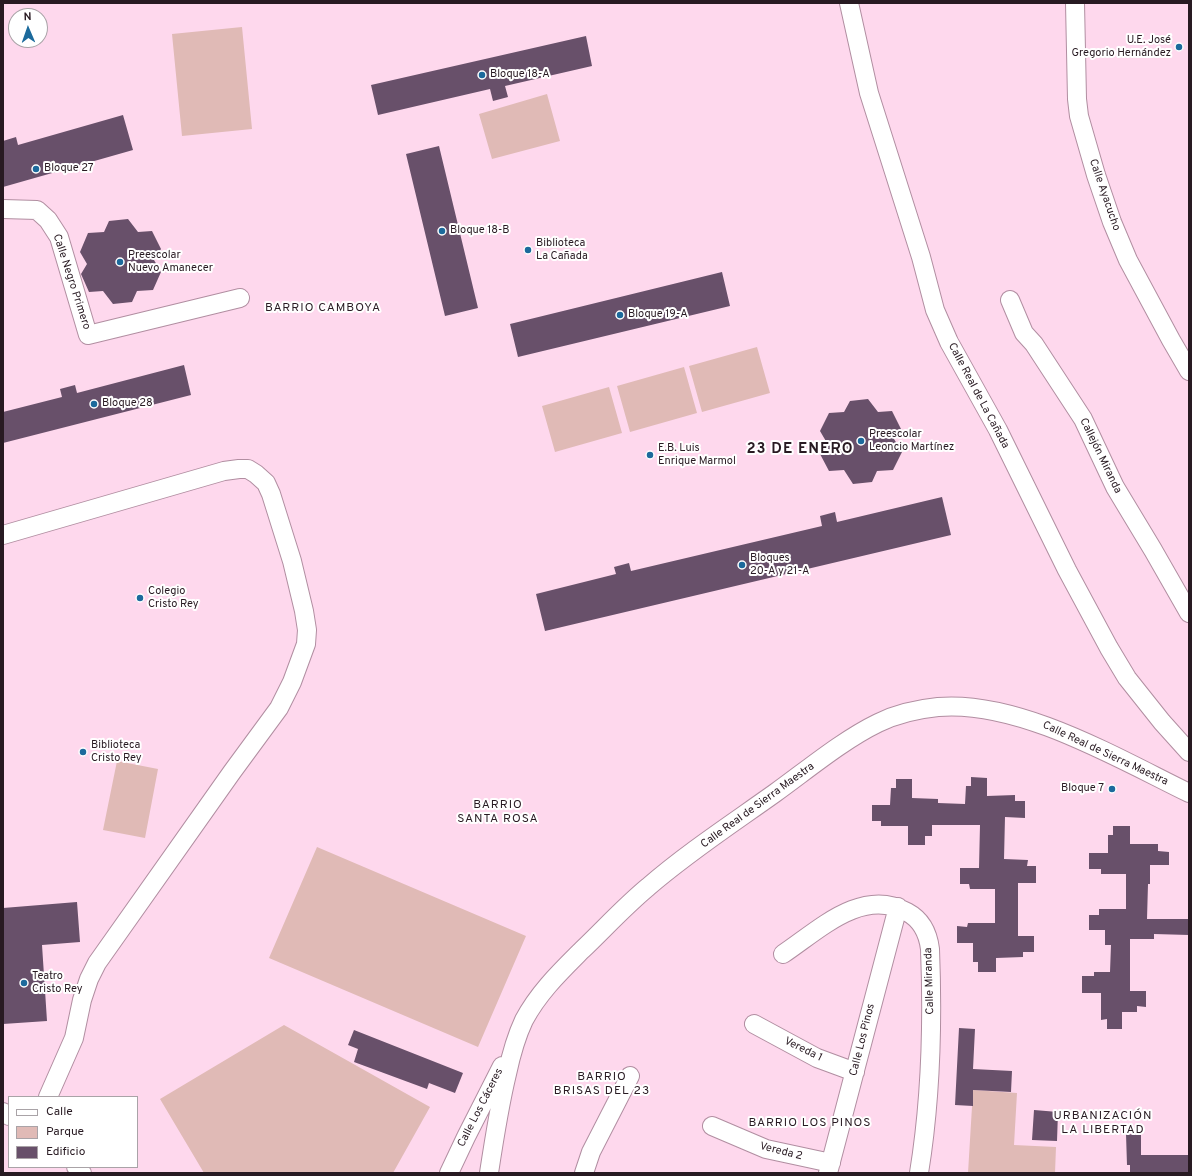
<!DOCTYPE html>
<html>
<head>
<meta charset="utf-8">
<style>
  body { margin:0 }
  #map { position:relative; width:1192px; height:1176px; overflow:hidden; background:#fed8ed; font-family:Overpass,sans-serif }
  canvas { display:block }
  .frame { position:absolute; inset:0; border:4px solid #281a22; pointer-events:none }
  .legend { position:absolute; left:8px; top:1096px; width:130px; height:72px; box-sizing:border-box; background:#fff; border:1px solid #a9a3a7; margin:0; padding:5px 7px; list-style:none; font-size:12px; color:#281a22 }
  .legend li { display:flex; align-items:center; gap:8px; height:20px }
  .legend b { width:20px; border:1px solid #a9a3a7 }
  .north { position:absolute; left:8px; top:8px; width:40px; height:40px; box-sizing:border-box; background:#fff; border:1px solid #a9a3a7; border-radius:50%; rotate:358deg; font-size:11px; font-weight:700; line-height:16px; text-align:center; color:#281a22 }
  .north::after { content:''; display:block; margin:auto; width:14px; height:18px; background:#1c6a9c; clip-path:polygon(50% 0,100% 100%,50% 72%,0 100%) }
</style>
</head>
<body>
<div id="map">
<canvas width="1192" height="1176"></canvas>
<div class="frame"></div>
<ul class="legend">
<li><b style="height:5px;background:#fff"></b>Calle</li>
<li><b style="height:11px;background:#e0bab6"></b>Parque</li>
<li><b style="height:11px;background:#68506a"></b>Edificio</li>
</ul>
<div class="north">N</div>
</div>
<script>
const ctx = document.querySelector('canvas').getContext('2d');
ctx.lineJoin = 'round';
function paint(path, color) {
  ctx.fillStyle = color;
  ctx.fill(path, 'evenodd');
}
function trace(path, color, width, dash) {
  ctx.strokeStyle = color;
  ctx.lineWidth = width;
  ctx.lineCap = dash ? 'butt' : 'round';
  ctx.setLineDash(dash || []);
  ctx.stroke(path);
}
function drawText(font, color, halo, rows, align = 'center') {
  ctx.font = font + ' Overpass,sans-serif';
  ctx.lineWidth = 4;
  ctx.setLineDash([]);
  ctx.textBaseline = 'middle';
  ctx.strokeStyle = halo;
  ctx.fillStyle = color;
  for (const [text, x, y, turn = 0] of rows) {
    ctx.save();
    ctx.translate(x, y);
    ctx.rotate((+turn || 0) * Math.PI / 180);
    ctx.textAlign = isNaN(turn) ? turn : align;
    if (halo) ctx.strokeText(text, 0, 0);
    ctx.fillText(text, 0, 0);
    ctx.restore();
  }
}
const green = new Path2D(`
  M 242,27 L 252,129 L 182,136 L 172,34 Z
  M 547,94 L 560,141 L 492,159 L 479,114 Z
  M 757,347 L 770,393 L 702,412 L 689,366 Z
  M 684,367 L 697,413 L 630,432 L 617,386 Z
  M 609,387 L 622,433 L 555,452 L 542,406 Z
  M 117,761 L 158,769 L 145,838 L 103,830 Z
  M 317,847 L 526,936 L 478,1047 L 269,958 Z
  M 284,1025 L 430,1107 L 393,1173 L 204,1173 L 160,1099 Z
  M 973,1090 L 1017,1093 L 1014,1145 L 1056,1147 L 1055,1173 L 968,1173 Z`);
const building = new Path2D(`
  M 586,36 L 592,66 L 505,86 L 508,97 L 493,101 L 490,89 L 378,115 L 371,85 Z
  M 123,115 L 133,150 L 3,187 L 3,141 L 16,137 L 18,145 Z
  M 439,146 L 478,308 L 445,316 L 406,154 Z
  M 128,219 L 138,232 L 152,231 L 161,249 L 154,260 L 161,272 L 153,290 L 137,291 L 132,302 L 113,304 L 103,291 L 89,292 L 81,274 L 87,264 L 80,252 L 88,233 L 104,232 L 109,221 Z
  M 722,272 L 730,306 L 518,357 L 510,324 Z
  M 184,365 L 191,395 L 3,443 L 3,412 L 62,397 L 60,389 L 75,385 L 77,393 Z
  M 868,399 L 878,412 L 892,411 L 901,429 L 894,439 L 902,452 L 893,470 L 877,471 L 872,482 L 853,484 L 844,470 L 829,471 L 820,454 L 827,443 L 820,431 L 829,413 L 844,412 L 850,401 Z
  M 942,497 L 951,535 L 545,631 L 536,594 L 616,574 L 614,567 L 629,563 L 631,571 L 822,526 L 820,516 L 835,512 L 837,522 Z
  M 971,777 L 987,778 L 987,796 L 1015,795 L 1015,801 L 1025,801 L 1025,818 L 1005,817 L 1004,859 L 1028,860 L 1027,866 L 1036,866 L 1036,883 L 1018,883 L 1018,936 L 1034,936 L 1034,952 L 1023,952 L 1023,957 L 996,958 L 996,972 L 978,972 L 978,962 L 973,962 L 973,943 L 957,943 L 957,926 L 967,927 L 968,923 L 995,923 L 995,889 L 970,889 L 969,884 L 960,884 L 960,868 L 979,868 L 980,825 L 932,825 L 932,836 L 925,836 L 925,845 L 908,845 L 908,826 L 881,826 L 881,821 L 872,821 L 872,805 L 890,805 L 891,788 L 896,788 L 896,779 L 912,779 L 912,798 L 938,799 L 938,803 L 965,804 L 966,786 L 971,786 Z
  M 1113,826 L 1130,826 L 1130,844 L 1158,844 L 1158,851 L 1169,852 L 1169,865 L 1150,865 L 1150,884 L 1148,884 L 1147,919 L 1189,919 L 1189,935 L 1154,934 L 1154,939 L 1130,939 L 1130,991 L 1146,991 L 1146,1007 L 1137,1006 L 1137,1012 L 1122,1012 L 1122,1029 L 1107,1029 L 1107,1019 L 1101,1020 L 1101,993 L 1082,993 L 1082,976 L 1094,976 L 1094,972 L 1110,972 L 1111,945 L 1105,945 L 1105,930 L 1089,930 L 1089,915 L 1099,915 L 1099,909 L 1126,909 L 1126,874 L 1101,874 L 1101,869 L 1089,869 L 1089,853 L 1108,853 L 1108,835 L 1113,835 Z
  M 77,902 L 80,942 L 42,945 L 47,1021 L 3,1024 L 3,908 Z
  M 959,1028 L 975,1029 L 973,1069 L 1012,1071 L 1011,1092 L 973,1090 L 973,1106 L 955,1105 Z
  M 354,1030 L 463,1073 L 455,1093 L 429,1083 L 427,1089 L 354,1062 L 358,1049 L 348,1045 Z
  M 1034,1110 L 1058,1112 L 1057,1141 L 1032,1140 Z
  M 1126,1134 L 1141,1135 L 1141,1155 L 1189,1155 L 1189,1173 L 1130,1173 L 1130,1165 L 1127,1165 Z`);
const street = new Path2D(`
  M 849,3 L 869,93 L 921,257 L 935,310 L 949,342 L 998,430 L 1067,570 L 1109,648 L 1127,678 L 1162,722 L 1189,752
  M 1075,3 L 1077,99 L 1079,116 L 1096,175 L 1112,222 L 1128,260 L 1171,340 L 1189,371
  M 3,209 L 37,210 L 48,220 L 59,237 L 88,335 L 240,298
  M 1010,300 L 1024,333 L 1034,344 L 1083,419 L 1115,487 L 1153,550 L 1189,613
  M 3,535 L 224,471 L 239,469 L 248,469 L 256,474 L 266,483 L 271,494 L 292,561 L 304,611 L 307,630 L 306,644 L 292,682 L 279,708 L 232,772 L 97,963 L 89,979 L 82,1000 L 74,1038 L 48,1097
  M 783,954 C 819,930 862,887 907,912 C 922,920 928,933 930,949 C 933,1024 931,1099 919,1173
  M 754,1024 L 817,1058 L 855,1072
  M 3,1112 L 9,1116
  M 712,1126 L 766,1149 L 831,1163
  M 76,1167 L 82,1173
  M 449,1173 L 466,1137 L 502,1066
  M 489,1173 C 494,1140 499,1107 507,1074 C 511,1055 516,1037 524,1020 C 539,992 560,972 582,950 C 604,929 625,906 648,887 C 687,853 733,823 775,793 C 807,770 843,740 878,723 C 896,714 918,709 938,707 C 1019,700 1117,758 1189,793
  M 584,1173 L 591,1152 L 630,1076
  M 828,1173 L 898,907`);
const markers = [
  [1179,47,4,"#1c6a9c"],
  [482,75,4,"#1c6a9c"],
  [36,169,4,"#1c6a9c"],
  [442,231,4,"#1c6a9c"],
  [528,250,4,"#1c6a9c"],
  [120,262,4,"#1c6a9c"],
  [620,315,4,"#1c6a9c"],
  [94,404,4,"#1c6a9c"],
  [861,441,4,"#1c6a9c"],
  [650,455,4,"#1c6a9c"],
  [742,565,4,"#1c6a9c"],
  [140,598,4,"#1c6a9c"],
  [83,752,4,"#1c6a9c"],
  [1112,789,4,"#1c6a9c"],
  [24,983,4,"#1c6a9c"]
];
const poiNames = [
  ["U.E. José",1171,41,"right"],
  ["Gregorio Hernández",1171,54,"right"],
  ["Bloque 18-A",490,75],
  ["Bloque 27",44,169],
  ["Bloque 18-B",450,231],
  ["Biblioteca",536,244],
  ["La Cañada",536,257],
  ["Preescolar",128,256],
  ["Nuevo Amanecer",128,269],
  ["Bloque 19-A",628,315],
  ["Bloque 28",102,404],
  ["Preescolar",869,435],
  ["Leoncio Martínez",869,448],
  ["E.B. Luis",658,449],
  ["Enrique Marmol",658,462],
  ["Bloques",750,559],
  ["20-A y 21-A",750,572],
  ["Colegio",148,592],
  ["Cristo Rey",148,605],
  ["Biblioteca",91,746],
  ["Cristo Rey",91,759],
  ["Bloque 7",1104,789,"right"],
  ["Teatro",32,977],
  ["Cristo Rey",32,990]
];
const streetNames = [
  ["Calle Ayacucho",1104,195,71],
  ["Calle Negro Primero",71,282,72],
  ["Calle Real de La Cañada",978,396,62],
  ["Callejón Miranda",1100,456,64],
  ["Calle Real de Sierra Maestra",1105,754,25],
  ["Calle Real de Sierra Maestra",758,806,-36],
  ["Calle Miranda",930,981,-92],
  ["Calle Los Pinos",863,1040,-76],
  ["Vereda 1",803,1050,26],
  ["Calle Los Cáceres",481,1108,-63],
  ["Vereda 2",781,1152,14]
];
const neighbourhoodNames = [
  ["BARRIO CAMBOYA",323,309],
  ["BARRIO",498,806],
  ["SANTA ROSA",498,820],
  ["BARRIO",602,1078],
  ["BRISAS DEL 23",602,1092],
  ["URBANIZACIÓN",1103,1117],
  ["LA LIBERTAD",1103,1131],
  ["BARRIO LOS PINOS",810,1124]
];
const districtNames = [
  ["23 DE ENERO",800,450]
];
paint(green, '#e0bab6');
paint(building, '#68506a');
trace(street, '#b18ea1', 20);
trace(street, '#fff', 18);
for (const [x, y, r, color] of markers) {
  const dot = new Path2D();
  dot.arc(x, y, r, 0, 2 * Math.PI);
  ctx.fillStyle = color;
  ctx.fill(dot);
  trace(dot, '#fff', 1.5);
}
drawText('11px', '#281a22', '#fff', poiNames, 'left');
drawText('11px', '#281a22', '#fff', streetNames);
ctx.letterSpacing = '1px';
drawText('12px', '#281a22', '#fff', neighbourhoodNames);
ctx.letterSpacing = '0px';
ctx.letterSpacing = '1px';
drawText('bold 15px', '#281a22', '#fff', districtNames);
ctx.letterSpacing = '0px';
</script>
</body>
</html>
